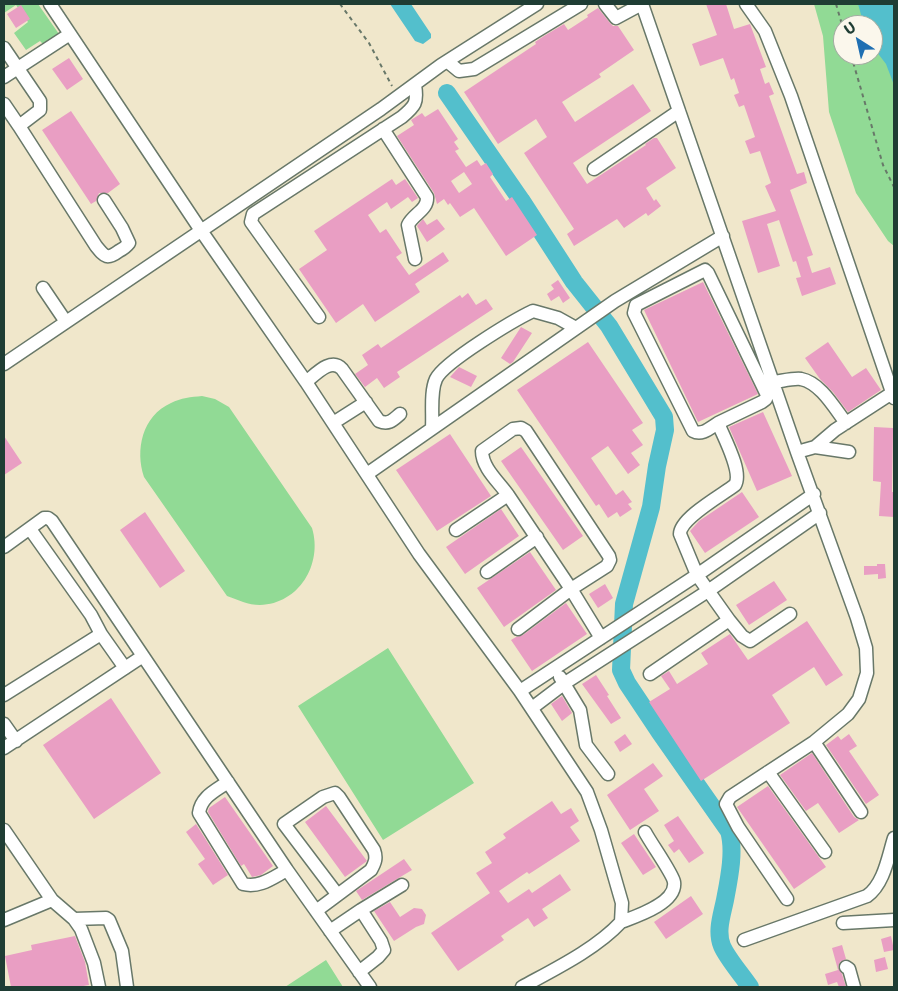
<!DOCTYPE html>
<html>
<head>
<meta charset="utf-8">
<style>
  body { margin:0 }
  #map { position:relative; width:898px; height:991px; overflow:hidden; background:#f0e7cb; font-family:"Playpen Sans",sans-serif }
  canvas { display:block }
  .frame { position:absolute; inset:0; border:5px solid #1f3d34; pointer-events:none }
  .north { position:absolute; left:833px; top:15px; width:50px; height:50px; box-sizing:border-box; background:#fbf7ec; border:1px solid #a3ada2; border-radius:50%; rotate:325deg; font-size:14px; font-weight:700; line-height:20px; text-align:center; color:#1f3d34 }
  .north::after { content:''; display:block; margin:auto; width:18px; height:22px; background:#1f6fb2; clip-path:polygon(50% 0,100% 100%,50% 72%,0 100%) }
</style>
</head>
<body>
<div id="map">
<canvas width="898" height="991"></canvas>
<div class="frame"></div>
<div class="north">U</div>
</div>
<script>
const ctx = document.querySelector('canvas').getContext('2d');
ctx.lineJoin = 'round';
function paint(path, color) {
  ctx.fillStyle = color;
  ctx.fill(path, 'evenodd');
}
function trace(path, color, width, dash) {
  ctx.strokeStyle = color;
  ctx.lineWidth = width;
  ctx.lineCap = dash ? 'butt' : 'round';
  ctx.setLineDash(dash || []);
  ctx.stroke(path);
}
const green = new Path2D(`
  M 4,4 L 38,4 L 59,34 L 43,44 L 40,41 L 26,50 L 14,33 L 28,22 L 16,5 L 4,13 Z
  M 814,4 L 894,4 L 894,246 L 888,241 L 856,193 L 829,112 L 823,36 ZM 843,25 L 873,25 L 873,55 L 843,55 Z
  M 202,396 L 215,399 L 229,407 L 312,528 C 323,564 299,604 260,605 C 248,605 238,600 227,596 L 144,477 C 135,450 142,416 171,403 C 181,398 191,397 202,396 Z
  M 388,648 L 474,783 L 383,840 L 298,706 Z
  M 326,960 L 343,987 L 285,987 Z`);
const water = new Path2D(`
  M 390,4 L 411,4 L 431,34 L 431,38 L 423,44 L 415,41 Z
  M 858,4 L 894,4 L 894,85 L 886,64 L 873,47 L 873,25 L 864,25 Z`);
const river = new Path2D(`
  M 447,93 L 521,200 L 574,282 L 609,326 L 664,417 L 665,430 L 657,466 L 651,507 L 624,604 L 621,670 L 627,683 L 659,731 L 729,831 C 735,851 729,879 725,900 C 722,915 716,931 722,946 C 727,958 742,975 750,987`);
const building = new Path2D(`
  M 706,4 L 726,4 L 734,29 L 750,24 L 766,67 L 760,69 L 765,84 L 769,82 L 774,94 L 769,96 L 797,174 L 804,172 L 807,183 L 790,190 L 813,255 L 807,257 L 812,273 L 830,267 L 836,284 L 802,296 L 796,278 L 801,277 L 796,261 L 793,262 L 779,220 L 767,224 L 780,266 L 758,273 L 742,221 L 776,211 L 765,186 L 771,183 L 760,151 L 750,154 L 745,141 L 755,137 L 744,105 L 739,107 L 734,95 L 739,93 L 734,78 L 731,80 L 723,58 L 700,66 L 692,44 L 717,35 Z
  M 21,5 L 30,19 L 16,28 L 7,14 Z
  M 598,8 L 610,23 L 613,26 L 618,26 L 634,50 L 599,74 L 601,77 L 562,102 L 575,122 L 633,84 L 651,111 L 573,163 L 587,184 L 646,145 L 645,144 L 654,138 L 657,138 L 676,168 L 646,188 L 654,201 L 656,199 L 661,206 L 648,216 L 646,213 L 624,228 L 617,219 L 574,246 L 567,234 L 574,229 L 524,153 L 547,137 L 536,119 L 498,144 L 464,92 L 536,44 L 535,42 L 544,36 L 564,24 L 568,30 L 588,17 L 587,15 Z
  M 69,58 L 83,79 L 67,90 L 52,69 Z
  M 438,109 L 458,139 L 454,142 L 459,149 L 455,151 L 466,167 L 477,160 L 481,166 L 486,163 L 493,174 L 490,177 L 506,201 L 512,197 L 537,235 L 506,256 L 474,208 L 460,217 L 450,203 L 448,205 L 444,199 L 437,204 L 434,193 L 397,136 L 414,125 L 411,120 L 422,113 L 425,117 ZM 464,172 L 472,184 L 459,193 L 451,181 Z
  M 71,111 L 120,184 L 108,193 L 99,193 L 96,201 L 91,204 L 42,130 Z
  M 392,179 L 396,185 L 405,179 L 418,198 L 412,202 L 408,197 L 391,209 L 387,202 L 368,215 L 380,233 L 386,229 L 402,253 L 396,257 L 409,275 L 443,252 L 449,261 L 415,284 L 420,292 L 375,322 L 363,304 L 336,323 L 299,269 L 327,250 L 314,231 Z
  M 423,219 L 427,225 L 437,219 L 445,229 L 427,242 L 417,226 Z
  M 558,280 L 570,298 L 563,303 L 559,296 L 551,301 L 547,294 L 554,289 L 551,285 Z
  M 703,282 L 758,394 L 698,422 L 644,310 Z
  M 468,293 L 476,305 L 486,299 L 493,309 L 397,372 L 400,377 L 384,388 L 377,378 L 365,387 L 355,374 L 368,365 L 362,355 L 378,344 L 381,348 L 460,295 L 462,298 Z
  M 521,327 L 532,333 L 513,362 L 510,364 L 501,358 Z
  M 588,342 L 643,423 L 632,430 L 643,445 L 631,453 L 640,465 L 628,474 L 608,446 L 591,458 L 616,495 L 623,490 L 632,502 L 628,504 L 632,509 L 620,517 L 617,512 L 608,518 L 599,504 L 596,506 L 517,390 Z
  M 828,342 L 852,377 L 866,368 L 881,390 L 848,412 L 833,392 L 820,379 L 805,358 Z
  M 459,367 L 477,376 L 471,387 L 450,377 Z
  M 763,412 L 792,476 L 757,491 L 729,427 Z
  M 874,427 L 893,428 L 892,492 L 894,492 L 894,517 L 879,516 L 881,482 L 873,481 Z
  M 450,434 L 491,496 L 437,531 L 396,470 Z
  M 4,436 L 22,463 L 4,475 Z
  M 521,447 L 583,536 L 563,550 L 501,461 Z
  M 742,492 L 759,517 L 705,553 L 690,531 L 699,521 Z
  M 501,509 L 519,536 L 465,574 L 446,547 Z
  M 145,512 L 185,571 L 160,588 L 120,530 Z
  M 530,552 L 556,590 L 504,627 L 477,588 Z
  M 877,564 L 885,564 L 886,578 L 878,579 L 878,574 L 864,575 L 864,566 L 877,566 Z
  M 774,581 L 787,600 L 749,625 L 736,605 Z
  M 605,584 L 613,598 L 598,608 L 589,594 Z
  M 566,603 L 587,634 L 532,671 L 511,640 L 516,637 L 523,635 Z
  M 807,621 L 843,675 L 826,686 L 814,667 L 772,695 L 790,723 L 701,781 L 649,702 L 670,689 L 661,676 L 669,671 L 677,684 L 708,664 L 701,653 L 730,634 L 748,660 Z
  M 596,675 L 609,695 L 607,696 L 621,718 L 611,724 L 582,684 Z
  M 562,696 L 572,713 L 562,721 L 551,704 Z
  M 111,698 L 161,773 L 94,819 L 43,745 Z
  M 625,734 L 632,744 L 620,752 L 614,742 Z
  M 849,734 L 857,746 L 849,751 L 879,795 L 866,804 L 826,745 L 838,736 L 841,740 Z
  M 812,753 L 854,817 L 859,820 L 839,833 L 818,803 L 806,811 L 780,775 Z
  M 653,763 L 663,776 L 644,789 L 659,811 L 630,830 L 607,795 Z
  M 768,786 L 826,867 L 794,889 L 737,807 Z
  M 225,797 L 273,866 L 261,875 L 252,877 L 244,864 L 241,866 L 208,812 L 209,808 Z
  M 552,801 L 561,814 L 571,808 L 579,821 L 570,827 L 580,841 L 529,874 L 527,872 L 499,891 L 508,903 L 529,889 L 532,893 L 560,874 L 571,890 L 542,909 L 548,918 L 534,927 L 528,918 L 501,936 L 504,940 L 458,971 L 431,933 L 490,893 L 476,873 L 492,863 L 485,852 L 506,838 L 503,834 Z
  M 326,806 L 367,861 L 345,877 L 305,822 Z
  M 678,816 L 704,853 L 689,863 L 679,849 L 674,853 L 668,845 L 674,841 L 664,825 Z
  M 196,824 L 228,875 L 213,885 L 198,864 L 205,859 L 186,832 Z
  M 634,834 L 656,867 L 643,875 L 621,843 Z
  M 404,859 L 412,870 L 362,900 L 356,891 Z
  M 691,896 L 703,914 L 666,939 L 654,922 Z
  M 390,902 L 400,917 L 414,908 L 422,909 L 426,915 L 424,924 L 416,927 L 394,941 L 374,911 Z
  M 75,936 L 85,962 L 89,985 L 78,987 L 11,987 L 5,956 L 32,950 L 31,945 Z
  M 891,936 L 894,950 L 884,952 L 881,939 Z
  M 842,945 L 846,959 L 840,962 L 838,967 L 842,974 L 846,987 L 839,987 L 837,982 L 828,985 L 825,974 L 838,970 L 832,948 Z
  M 885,957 L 888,969 L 876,972 L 874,960 Z`);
const path = new Path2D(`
  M 340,4 L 369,43 L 392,86
  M 836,4 L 843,28
  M 851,55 L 883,165 L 894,187`);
const minor = new Path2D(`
  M 50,4 L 202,232 L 306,382 L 419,554 L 520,691 L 587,792 L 601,830 L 622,903 L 621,922 C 596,949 555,969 522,987
  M 605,4 L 616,18 L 642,4
  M 642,4 L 797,452 L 857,618 L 866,648 L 867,673 L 859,699 L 848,714 L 814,742 L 730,797 L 726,804 L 738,827 L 787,899
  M 746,4 L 765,31 L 791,96 L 894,398
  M 4,48 L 40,101 L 40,110 L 19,126
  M 448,62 L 459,71 L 474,69 L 581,4
  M 4,77 L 70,34
  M 4,104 L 19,126 L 96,246 C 105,257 107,260 119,251 C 123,249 126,247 129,243 L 122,228 L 104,200
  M 383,129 L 427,197 C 428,210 413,214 408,225 L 415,259
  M 594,169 L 679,111
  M 43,288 L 66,322
  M 319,317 L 251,222 L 253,214 L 402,117 C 415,106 418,103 415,85
  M 4,364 L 381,109 L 441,65 L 537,4
  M 306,382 C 316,374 331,357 342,369 L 379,421 C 389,425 393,420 400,414
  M 774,382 C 782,381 794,378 801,379 C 821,383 835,409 846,423
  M 333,423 L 366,402
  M 432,428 C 433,413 430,392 436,379 C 444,362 514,320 533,311 L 558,318 L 576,328
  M 815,447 L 849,452
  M 797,452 L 815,447 L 835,430 L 892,393
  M 367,474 L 615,301 L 723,236
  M 508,495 L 571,589 L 601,638
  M 456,530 L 508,495 C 499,482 482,468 482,451 L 513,429 L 521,428 L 526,431 L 609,556 L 610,560 L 607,566 L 571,589 L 518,629
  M 4,547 L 44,518 L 48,518 L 52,521 L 143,656 L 4,748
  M 487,572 L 537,537
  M 729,620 L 742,636 L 750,641 L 790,614
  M 101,634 L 125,668
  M 143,656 L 287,870 L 370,987
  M 650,674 L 729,620 L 697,575 L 680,534 C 680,518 722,495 735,485 C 743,472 724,438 718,423 L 762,402 L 766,399 L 767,395 L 708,273 L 705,270 L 636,305 L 634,313 L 693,431 C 702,436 710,428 718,423
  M 560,677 L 580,710 L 586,745 L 608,774
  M 520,691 L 697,575 L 814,494
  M 4,695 L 101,634 L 91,615 L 30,529
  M 532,708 L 565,683 L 708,591 L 820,513
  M 4,724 L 16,741
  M 814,742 L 861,812
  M 768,772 L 825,852
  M 228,782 C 215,791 201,797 199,813 L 243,884 C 260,888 272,878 287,870
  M 4,830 L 52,900 L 74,919 L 81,929 L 94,963 L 99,987
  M 316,911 L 371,870 C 375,863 377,858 374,850 L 339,797 L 335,793 L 323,797 L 284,824 L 337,894
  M 74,919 L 106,918 L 109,920 L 122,951 L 127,987
  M 4,920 L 52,900
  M 621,922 C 637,916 677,903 674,882 C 673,874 650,842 645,832
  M 843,923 L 894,920
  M 330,931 L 361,910 L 402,885
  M 744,940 L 867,896 C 884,884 888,857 894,838
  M 846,967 L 849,969 L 854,987
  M 359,972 L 378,957 L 384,950 L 381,941 L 361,910`);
paint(green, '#91da95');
paint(water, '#53bfcc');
trace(river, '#53bfcc', 18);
paint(building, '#e99ec3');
trace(minor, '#687869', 15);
trace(path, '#687869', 2, [4, 4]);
trace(minor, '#fff', 12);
</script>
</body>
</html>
